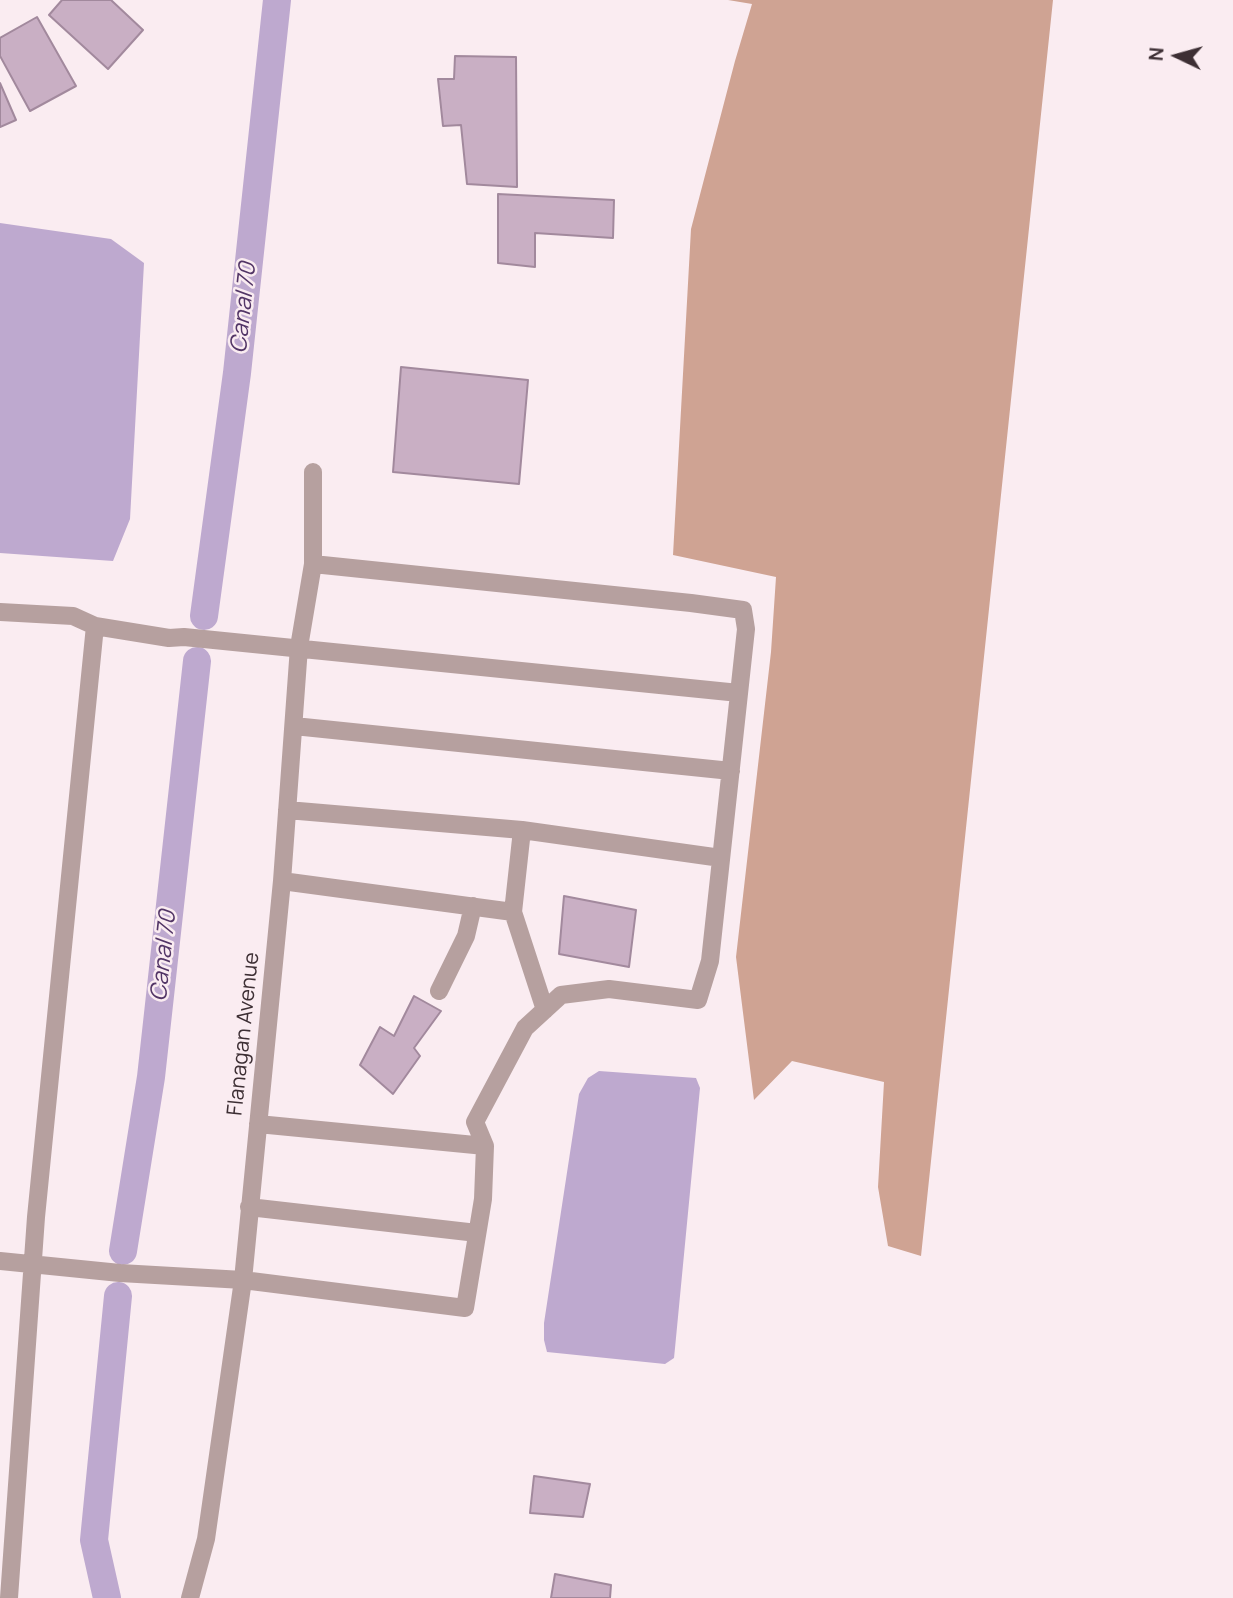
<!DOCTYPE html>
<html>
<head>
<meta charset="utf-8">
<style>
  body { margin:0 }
  #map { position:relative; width:1233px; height:1598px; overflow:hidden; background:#faecf1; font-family:Manrope,sans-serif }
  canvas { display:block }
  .north { position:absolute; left:1142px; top:21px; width:70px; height:70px; -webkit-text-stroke:5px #faecf1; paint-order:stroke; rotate:275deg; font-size:19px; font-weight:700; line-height:28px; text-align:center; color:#3d2f34 }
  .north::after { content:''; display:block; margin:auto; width:24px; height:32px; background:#3d2f34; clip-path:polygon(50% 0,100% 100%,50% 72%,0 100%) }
</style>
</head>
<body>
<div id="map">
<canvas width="1233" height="1598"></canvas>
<div class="north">N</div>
</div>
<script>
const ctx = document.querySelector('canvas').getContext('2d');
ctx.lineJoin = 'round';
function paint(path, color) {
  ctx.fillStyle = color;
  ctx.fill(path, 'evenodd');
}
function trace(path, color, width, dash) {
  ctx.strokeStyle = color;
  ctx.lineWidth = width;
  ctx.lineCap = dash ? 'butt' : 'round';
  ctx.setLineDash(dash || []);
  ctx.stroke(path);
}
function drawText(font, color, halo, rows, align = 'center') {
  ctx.font = font + ' Manrope,sans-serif';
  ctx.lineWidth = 5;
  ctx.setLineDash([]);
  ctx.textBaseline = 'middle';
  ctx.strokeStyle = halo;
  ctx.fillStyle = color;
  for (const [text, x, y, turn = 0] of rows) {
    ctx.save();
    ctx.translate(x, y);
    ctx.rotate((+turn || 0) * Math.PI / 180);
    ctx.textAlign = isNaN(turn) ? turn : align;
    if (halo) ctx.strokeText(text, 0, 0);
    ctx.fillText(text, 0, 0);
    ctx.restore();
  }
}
const forest = new Path2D(`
  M 728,0 L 1053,0 L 921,1256 L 888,1246 L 878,1187 L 884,1082 L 792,1061 L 754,1100 L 736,957 L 771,652 L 776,577 L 673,555 L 691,229 L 735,61 L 752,4 Z`);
const water = new Path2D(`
  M 0,223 L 111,239 L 144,263 L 130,519 L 113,561 L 0,553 Z
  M 599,1071 L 696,1078 L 700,1088 L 675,1348 L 674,1358 L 665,1364 L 547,1352 L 544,1340 L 544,1323 L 579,1094 L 588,1078 Z`);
const canal = new Path2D(`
  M 204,616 L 237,373 L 277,0
  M 123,1251 L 151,1077 L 197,661
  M 107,1598 L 94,1540 L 118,1296`);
const building = new Path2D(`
  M 62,0 L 111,0 L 143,30 L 108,69 L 49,15 Z
  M 37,17 L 76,86 L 30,111 L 0,56 L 0,38 Z
  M 455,56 L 516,57 L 517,187 L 467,184 L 461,125 L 443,126 L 438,79 L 454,79 Z
  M 0,83 L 16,120 L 0,127 Z
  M 498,194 L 614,200 L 613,238 L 535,233 L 535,267 L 498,263 Z
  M 401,367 L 528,380 L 519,484 L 393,472 Z
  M 564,896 L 636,910 L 629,967 L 559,954 Z
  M 414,996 L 441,1011 L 414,1048 L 420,1056 L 393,1094 L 360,1065 L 380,1027 L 394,1036 Z
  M 534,1476 L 590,1484 L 583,1517 L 530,1513 Z
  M 555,1574 L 611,1585 L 610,1598 L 551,1598 Z`);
const minor = new Path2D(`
  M 0,612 L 73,616 L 95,626 L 169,638 L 184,637 L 739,693
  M 294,726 L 731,771
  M 287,810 L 522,830 L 721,858
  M 282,881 L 513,912 L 522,830
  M 513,912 L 545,1010
  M 439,991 L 466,936 L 473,906
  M 258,1124 L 485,1146
  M 249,1207 L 477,1233
  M 0,1261 L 120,1273 L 243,1280 L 465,1308 L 483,1199 L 485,1146 L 475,1122 L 525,1028 L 561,995 L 609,989 L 698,1000 L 710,961 L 746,629 L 743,610 L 691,603 L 313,564
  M 9,1598 L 36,1217 L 95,626
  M 190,1598 L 206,1539 L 243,1280 L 282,881 L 299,647 L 313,564 L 313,472`);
const streetNames = [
  ["Flanagan Avenue",244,1034,-84]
];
const waterNames = [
  ["Canal 70",244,308,-84],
  ["Canal 70",164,956,-84]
];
paint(forest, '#cfa393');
paint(water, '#bea9cf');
trace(canal, '#bea9cf', 28);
paint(building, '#c9afc4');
trace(building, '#a2899d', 2);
trace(minor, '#b6a09f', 18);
drawText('21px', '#3d2f34', '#faecf1', streetNames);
drawText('italic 23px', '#523566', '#faecf1', waterNames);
</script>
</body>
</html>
